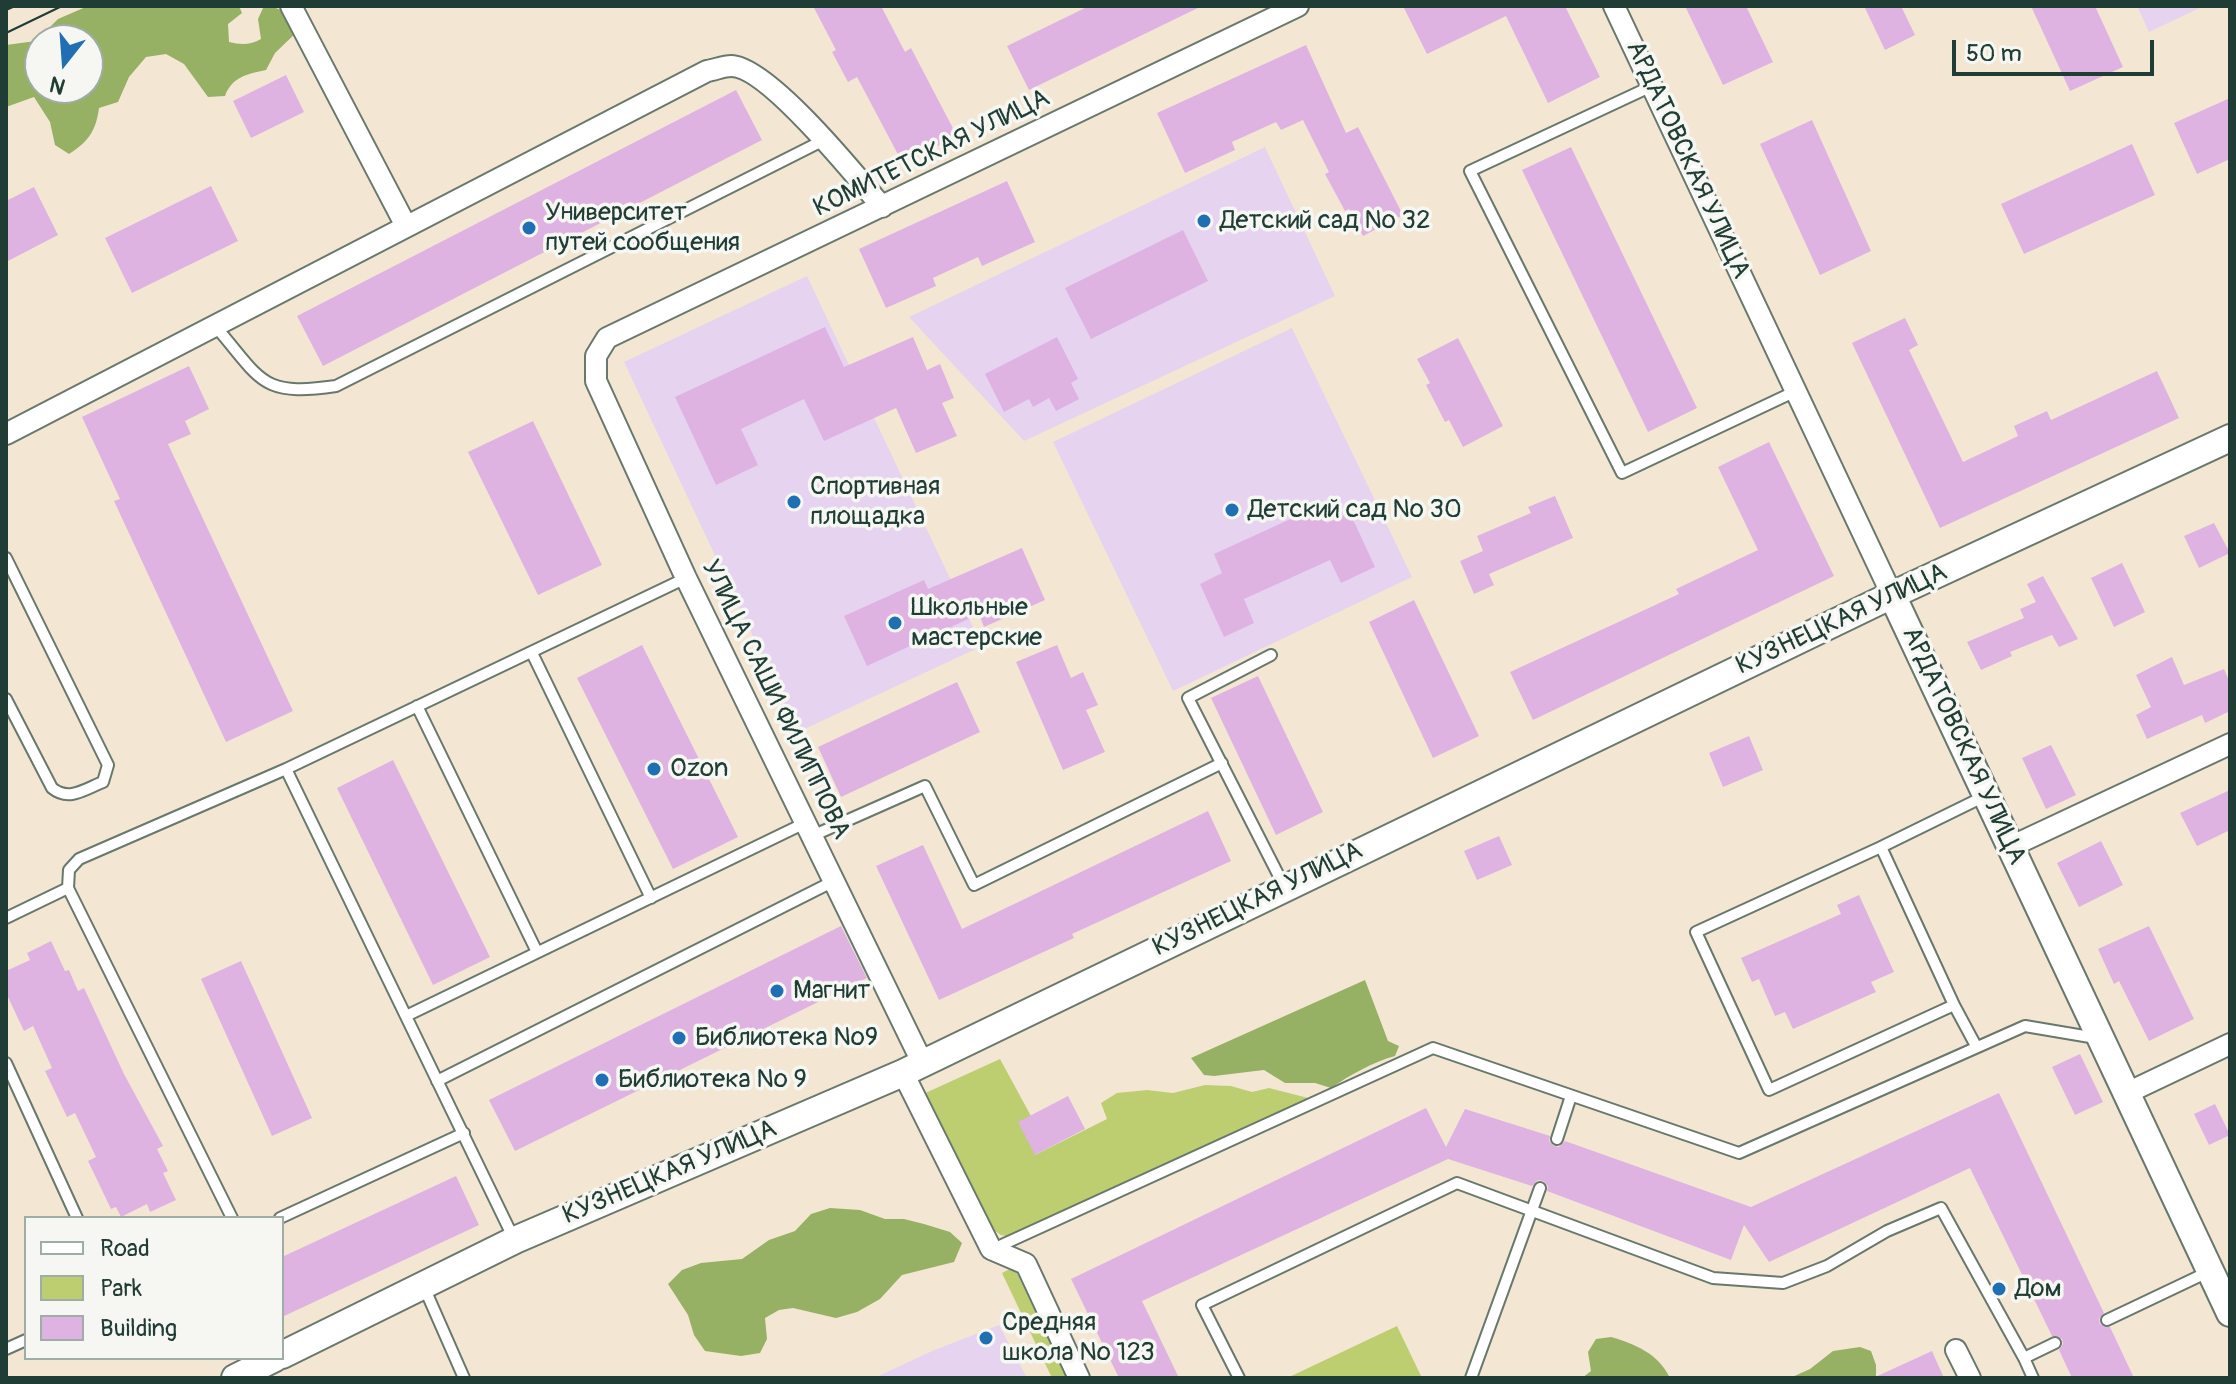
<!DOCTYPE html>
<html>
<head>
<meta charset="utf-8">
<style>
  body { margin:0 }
  #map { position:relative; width:2236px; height:1384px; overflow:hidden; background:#f3e7d4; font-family:Pangolin,sans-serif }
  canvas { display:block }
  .frame { position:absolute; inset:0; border:8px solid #1f3d34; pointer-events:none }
  .legend { position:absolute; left:24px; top:1216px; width:260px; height:144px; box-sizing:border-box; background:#f6f6f2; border:2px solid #a0aca6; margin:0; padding:10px 14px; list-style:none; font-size:24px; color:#1f3d34 }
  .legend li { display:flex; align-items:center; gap:16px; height:40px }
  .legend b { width:40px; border:2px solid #a0aca6 }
  .north { position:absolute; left:24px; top:24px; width:80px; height:80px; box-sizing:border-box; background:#f6f6f2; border:2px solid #a0aca6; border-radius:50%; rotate:197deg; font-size:22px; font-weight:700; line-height:32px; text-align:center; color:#1f3d34 }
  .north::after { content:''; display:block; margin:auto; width:28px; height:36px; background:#1f6fb2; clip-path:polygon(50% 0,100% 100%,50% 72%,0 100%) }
  .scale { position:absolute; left:1952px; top:40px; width:202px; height:36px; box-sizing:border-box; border:4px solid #1f3d34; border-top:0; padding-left:10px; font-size:24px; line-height:28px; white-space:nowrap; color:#1f3d34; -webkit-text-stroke:6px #f6f6f2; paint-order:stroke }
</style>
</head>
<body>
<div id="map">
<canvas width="2236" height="1384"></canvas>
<div class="frame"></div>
<ul class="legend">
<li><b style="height:10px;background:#fff"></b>Road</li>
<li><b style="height:22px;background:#bdce71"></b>Park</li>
<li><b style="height:22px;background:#deb3e2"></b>Building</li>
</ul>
<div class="north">N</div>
<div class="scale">50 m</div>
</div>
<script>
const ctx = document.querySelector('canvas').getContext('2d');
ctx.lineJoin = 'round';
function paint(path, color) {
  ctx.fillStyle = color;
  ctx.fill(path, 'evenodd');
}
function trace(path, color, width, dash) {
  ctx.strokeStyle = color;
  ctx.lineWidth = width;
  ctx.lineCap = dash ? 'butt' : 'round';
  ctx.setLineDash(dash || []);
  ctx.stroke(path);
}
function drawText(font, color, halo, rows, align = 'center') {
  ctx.font = font + ' Pangolin,sans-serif';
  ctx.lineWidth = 7;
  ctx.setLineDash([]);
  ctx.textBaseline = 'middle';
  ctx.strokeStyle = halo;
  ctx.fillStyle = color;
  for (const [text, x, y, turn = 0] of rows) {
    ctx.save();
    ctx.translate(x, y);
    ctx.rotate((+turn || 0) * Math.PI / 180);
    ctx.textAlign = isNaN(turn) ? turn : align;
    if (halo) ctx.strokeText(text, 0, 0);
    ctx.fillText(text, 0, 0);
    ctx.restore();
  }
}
const built = new Path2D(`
  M 2137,6 L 2204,6 L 2149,32 Z
  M 1265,147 L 1335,296 L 1024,441 L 909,317 Z
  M 807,276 L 982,646 L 798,732 L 624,362 Z
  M 1292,328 L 1412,577 L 1173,691 L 1053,442 Z
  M 999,1325 L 1027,1378 L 874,1378 L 932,1351 Z`);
const green = new Path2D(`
  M 1000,1059 L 1031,1116 L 1035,1155 L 1107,1119 L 1101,1103 L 1117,1093 L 1147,1090 L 1173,1093 L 1205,1085 L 1231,1086 L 1252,1092 L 1269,1088 L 1312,1099 L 1010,1237 L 1001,1235 L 992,1229 L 921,1095 Z
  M 1014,1267 L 1067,1378 L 1052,1378 L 1002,1273 Z
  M 1397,1326 L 1422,1378 L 1287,1378 Z`);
const forest = new Path2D(`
  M 88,6 L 239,6 L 242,13 L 228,24 L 229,42 C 241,45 251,45 261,39 L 258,19 L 264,6 C 281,6 289,16 300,29 L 275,53 L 266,70 C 247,74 232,77 225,96 L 208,97 L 184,64 L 166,54 L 146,57 L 129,77 L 118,102 L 99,108 C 96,131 88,142 69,154 L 55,145 L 50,122 L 34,97 L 6,107 L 6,45 L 36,41 L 58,19 ZM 40,40 L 88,40 L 88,88 L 40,88 Z
  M 1365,980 L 1388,1041 L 1399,1046 L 1395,1056 C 1373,1062 1350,1075 1331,1088 L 1315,1083 L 1285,1083 L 1264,1070 L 1214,1076 L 1204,1075 L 1191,1058 Z
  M 830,1208 L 860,1210 L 885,1219 L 904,1219 L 924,1224 L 950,1232 L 962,1243 L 954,1262 L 902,1275 L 880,1299 L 857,1312 L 836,1318 L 793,1308 L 779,1310 L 765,1318 L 767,1339 L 760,1353 L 741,1356 L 705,1351 L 694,1335 L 688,1315 L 668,1284 L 682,1270 L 701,1263 L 742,1259 L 769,1240 L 795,1231 L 811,1214 Z
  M 1611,1337 C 1635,1344 1659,1354 1670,1378 L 1582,1378 L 1591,1371 L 1588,1352 L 1596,1339 Z
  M 1860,1347 L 1871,1351 L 1876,1365 L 1876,1378 L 1790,1378 L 1810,1369 L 1833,1351 Z`);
const building = new Path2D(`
  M 813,6 L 881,6 L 905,52 L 911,48 L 957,136 L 903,164 L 857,77 L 848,82 L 832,52 L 836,50 Z
  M 1089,6 L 1202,6 L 1029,90 L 1007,46 Z
  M 1403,6 L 1565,6 L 1600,77 L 1548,103 L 1506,16 L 1427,54 Z
  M 1685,6 L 1746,6 L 1773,62 L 1723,85 Z
  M 1864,6 L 1901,6 L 1915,35 L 1885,50 Z
  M 2031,6 L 2095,6 L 2123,67 L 2070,91 Z
  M 1306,45 L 1346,133 L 1358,127 L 1403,215 L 1363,236 L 1349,209 L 1345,211 L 1325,174 L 1329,172 L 1303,120 L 1281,130 L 1276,122 L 1232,142 L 1235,150 L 1185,173 L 1157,113 Z
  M 286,75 L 304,112 L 251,138 L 233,101 Z
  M 736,90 L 762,140 L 323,366 L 297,316 Z
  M 2230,98 L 2230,159 L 2197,174 L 2174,123 Z
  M 1812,120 L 1871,251 L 1820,275 L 1760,144 Z
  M 2132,144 L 2155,195 L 2024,254 L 2001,204 Z
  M 1571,147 L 1697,408 L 1648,432 L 1522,170 Z
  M 1007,181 L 1035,242 L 982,266 L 978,257 L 933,278 L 936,286 L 886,308 L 859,249 Z
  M 211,186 L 238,241 L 132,293 L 105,238 Z
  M 34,187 L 58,235 L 6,262 L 6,201 Z
  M 1183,230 L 1208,281 L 1091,339 L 1065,288 Z
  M 1905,318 L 1918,345 L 1909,350 L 1963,462 L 2018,436 L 2014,426 L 2047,411 L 2051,420 L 2157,371 L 2179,418 L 1940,528 L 1852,343 Z
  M 825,327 L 844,367 L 913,337 L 927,370 L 940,364 L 954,398 L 942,403 L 957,436 L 916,453 L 896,408 L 824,441 L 804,399 L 741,429 L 758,465 L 716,485 L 675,397 Z
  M 1057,337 L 1078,379 L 1071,383 L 1079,399 L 1056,411 L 1049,398 L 1033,407 L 1029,399 L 1004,412 L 985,374 Z
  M 1458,338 L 1503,426 L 1463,447 L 1449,420 L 1445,422 L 1426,385 L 1430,383 L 1417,359 Z
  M 189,366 L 209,409 L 185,421 L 191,434 L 168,444 L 293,711 L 226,742 L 114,501 L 120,499 L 82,417 Z
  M 533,421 L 602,565 L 538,595 L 468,452 Z
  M 1769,442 L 1834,576 L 1533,720 L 1510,672 L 1679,594 L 1676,589 L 1758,550 L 1718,467 Z
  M 1555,496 L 1573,538 L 1489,574 L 1494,585 L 1474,594 L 1460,561 L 1483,551 L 1477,536 L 1531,513 L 1528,507 Z
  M 1319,506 L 1327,523 L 1350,513 L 1375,567 L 1341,583 L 1330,560 L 1244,599 L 1254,623 L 1224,637 L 1200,584 L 1222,573 L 1214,554 Z
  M 2214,523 L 2230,553 L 2199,568 L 2184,536 Z
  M 1022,548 L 1045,600 L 984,627 L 979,614 L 867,666 L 844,616 L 924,580 L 928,589 Z
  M 2122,563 L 2145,612 L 2114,627 L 2091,578 Z
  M 2043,576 L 2078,639 L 2059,647 L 2052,635 L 2010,652 L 2012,656 L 1981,670 L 1967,642 L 2024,618 L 2020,609 L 2036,602 L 2027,584 Z
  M 1414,600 L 1479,736 L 1433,758 L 1369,622 Z
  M 642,645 L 738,837 L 673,869 L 577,678 Z
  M 1057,645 L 1071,678 L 1083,672 L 1098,705 L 1086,710 L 1105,752 L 1063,770 L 1016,662 Z
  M 2172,657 L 2184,685 L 2224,669 L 2230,683 L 2230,711 L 2205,723 L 2202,715 L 2147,739 L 2136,715 L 2151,707 L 2136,675 Z
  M 1258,676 L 1323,812 L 1276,835 L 1211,698 Z
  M 957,682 L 980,732 L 841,797 L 818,747 Z
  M 1749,736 L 1763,770 L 1723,787 L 1709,753 Z
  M 2051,745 L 2076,795 L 2046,809 L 2022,758 Z
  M 393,760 L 490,957 L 433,985 L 337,788 Z
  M 2230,790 L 2230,830 L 2197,846 L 2180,813 Z
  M 1208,811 L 1231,861 L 1072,934 L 1074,938 L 939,1000 L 876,866 L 923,845 L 962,929 Z
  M 1499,836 L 1512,865 L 1477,880 L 1464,851 Z
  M 2101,841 L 2123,885 L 2079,907 L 2057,863 Z
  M 1859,895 L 1894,972 L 1871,982 L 1876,992 L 1793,1029 L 1785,1012 L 1775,1016 L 1759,979 L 1752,982 L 1741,958 L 1841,914 L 1837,905 Z
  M 841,926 L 867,978 L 515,1151 L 489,1100 Z
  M 2149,926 L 2194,1019 L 2149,1041 L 2119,981 L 2114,984 L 2098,949 Z
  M 51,941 L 65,971 L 69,970 L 78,991 L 84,988 L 124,1074 L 163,1146 L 157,1149 L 168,1171 L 163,1173 L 176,1200 L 150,1212 L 147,1204 L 121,1217 L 116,1207 L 111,1209 L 88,1161 L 96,1157 L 75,1113 L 67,1117 L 45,1071 L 52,1068 L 33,1026 L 24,1031 L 6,993 L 6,971 L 30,960 L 27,953 Z
  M 241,961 L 312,1118 L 272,1136 L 201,979 Z
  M 2080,1054 L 2103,1102 L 2075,1115 L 2052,1067 Z
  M 1999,1093 L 2104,1313 L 2099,1319 L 2100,1324 L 2110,1327 L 2134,1378 L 2072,1378 L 2059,1350 L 2063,1344 L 2062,1339 L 2052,1336 L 1970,1168 L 1769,1262 L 1744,1225 L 1731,1260 L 1547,1191 L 1548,1186 L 1543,1181 L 1538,1180 L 1532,1186 L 1448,1159 L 1142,1301 L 1179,1378 L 1119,1378 L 1071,1279 L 1426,1108 L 1446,1147 L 1465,1109 L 1550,1136 L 1549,1141 L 1554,1146 L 1559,1147 L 1565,1141 L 1751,1207 Z
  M 1068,1096 L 1085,1129 L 1035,1155 L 1018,1122 Z
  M 2215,1104 L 2230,1135 L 2209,1145 L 2194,1114 Z
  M 456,1176 L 479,1225 L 282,1317 L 282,1257 Z
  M 1932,1351 L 1944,1378 L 1873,1378 Z`);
const service = new Path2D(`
  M 1652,86 L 1470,171 L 1622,473 L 1796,391
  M 216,327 C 262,380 260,397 336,386 L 826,139
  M 6,558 L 108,765 L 103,782 C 85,789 69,802 52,788 L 6,699
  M 532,653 L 651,898
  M 1271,655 L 1188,698 L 1284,886
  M 417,706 L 537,952
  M 286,769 L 514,1239
  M 812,836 L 925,786 L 974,885 L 1222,763
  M 1881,847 L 1985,796
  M 6,918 L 68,888
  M 1954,1005 L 1769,1090 L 1696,932 L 1881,847 L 1954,1005 L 1976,1046
  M 406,1016 L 805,823
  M 6,1063 L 77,1218
  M 437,1081 L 834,881
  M 1557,1139 L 1571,1096
  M 232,1218 L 68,888 L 69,870 L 79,859 L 286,769 L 686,578
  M 280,1218 L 464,1133
  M 993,1249 L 1433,1048 L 1739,1153 L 2025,1026 L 2096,1038
  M 424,1287 L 464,1378
  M 2107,1320 L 2208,1272
  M 6,1349 L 26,1340
  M 2024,1358 L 2033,1378
  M 1239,1378 L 1202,1305 L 1457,1183 L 1713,1278 L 1783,1283 L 1827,1266 L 1887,1231 L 1941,1208 L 2024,1358 L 2055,1343
  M 1471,1378 L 1540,1188`);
const minor = new Path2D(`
  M 291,6 L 406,226
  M 1614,6 L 1892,595
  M 6,434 L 707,71 C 714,70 724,66 731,66 C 767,66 858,178 882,207
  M 2010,847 L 2230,744
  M 922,1062 L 686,578 L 596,381 L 596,356 L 607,338 L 1298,6
  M 903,1073 L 991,1249 L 1026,1264 L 1079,1378
  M 2127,1093 L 2230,1044
  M 1956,1350 L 1970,1378`);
const tertiary = new Path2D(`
  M 1892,595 L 2230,1313
  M 282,1355 L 515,1240 L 903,1073 L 1892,595 L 2230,438
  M 235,1378 L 275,1358`);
const tram = new Path2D(`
  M 6,10 L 15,6
  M 6,33 L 62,6`);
const markers = [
  [1204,221,8,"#1f6fb2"],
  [529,228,8,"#1f6fb2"],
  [794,502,8,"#1f6fb2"],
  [1232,510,8,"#1f6fb2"],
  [895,623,8,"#1f6fb2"],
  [654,769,8,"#1f6fb2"],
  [777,991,8,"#1f6fb2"],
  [679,1038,8,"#1f6fb2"],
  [602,1080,8,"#1f6fb2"],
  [1999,1289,8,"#1f6fb2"],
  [986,1338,8,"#1f6fb2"]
];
const streetNames = [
  ["КОМИТЕТСКАЯ УЛИЦА",932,154,-26],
  ["АРДАТОВСКАЯ УЛИЦА",1687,160,65],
  ["КУЗНЕЦКАЯ УЛИЦА",1842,620,-25],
  ["УЛИЦА САШИ ФИЛИППОВА",775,700,64],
  ["АРДАТОВСКАЯ УЛИЦА",1963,746,65],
  ["КУЗНЕЦКАЯ УЛИЦА",1258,900,-26],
  ["КУЗНЕЦКАЯ УЛИЦА",670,1173,-23]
];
const poiNames = [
  ["Университет",545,213],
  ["путей сообщения",545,243],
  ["Детский сад № 32",1220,221],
  ["Спортивная",810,487],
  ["площадка",810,517],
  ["Детский сад № 30",1248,510],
  ["Школьные",911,608],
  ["мастерские",911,638],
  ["Ozon",670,769],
  ["Магнит",793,991],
  ["Библиотека №9",695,1038],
  ["Библиотека № 9",618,1080],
  ["Дом",2015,1289],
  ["Средняя",1002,1323],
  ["школа № 123",1002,1353]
];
paint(built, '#e6d3f0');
paint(green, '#bdce71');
paint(forest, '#96b163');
paint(building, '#deb3e2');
trace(service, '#69786c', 14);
trace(minor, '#69786c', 24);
trace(tertiary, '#69786c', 30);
trace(service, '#fff', 10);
trace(minor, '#fff', 20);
trace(tertiary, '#fff', 26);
trace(tram, '#1f3d34', 2);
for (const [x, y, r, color] of markers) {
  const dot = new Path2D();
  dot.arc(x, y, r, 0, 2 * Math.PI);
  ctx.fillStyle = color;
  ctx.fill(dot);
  trace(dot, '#f6f6f2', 3);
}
drawText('26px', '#1f3d34', '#f6f6f2', streetNames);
drawText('26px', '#1f3d34', '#f6f6f2', poiNames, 'left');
</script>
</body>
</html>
